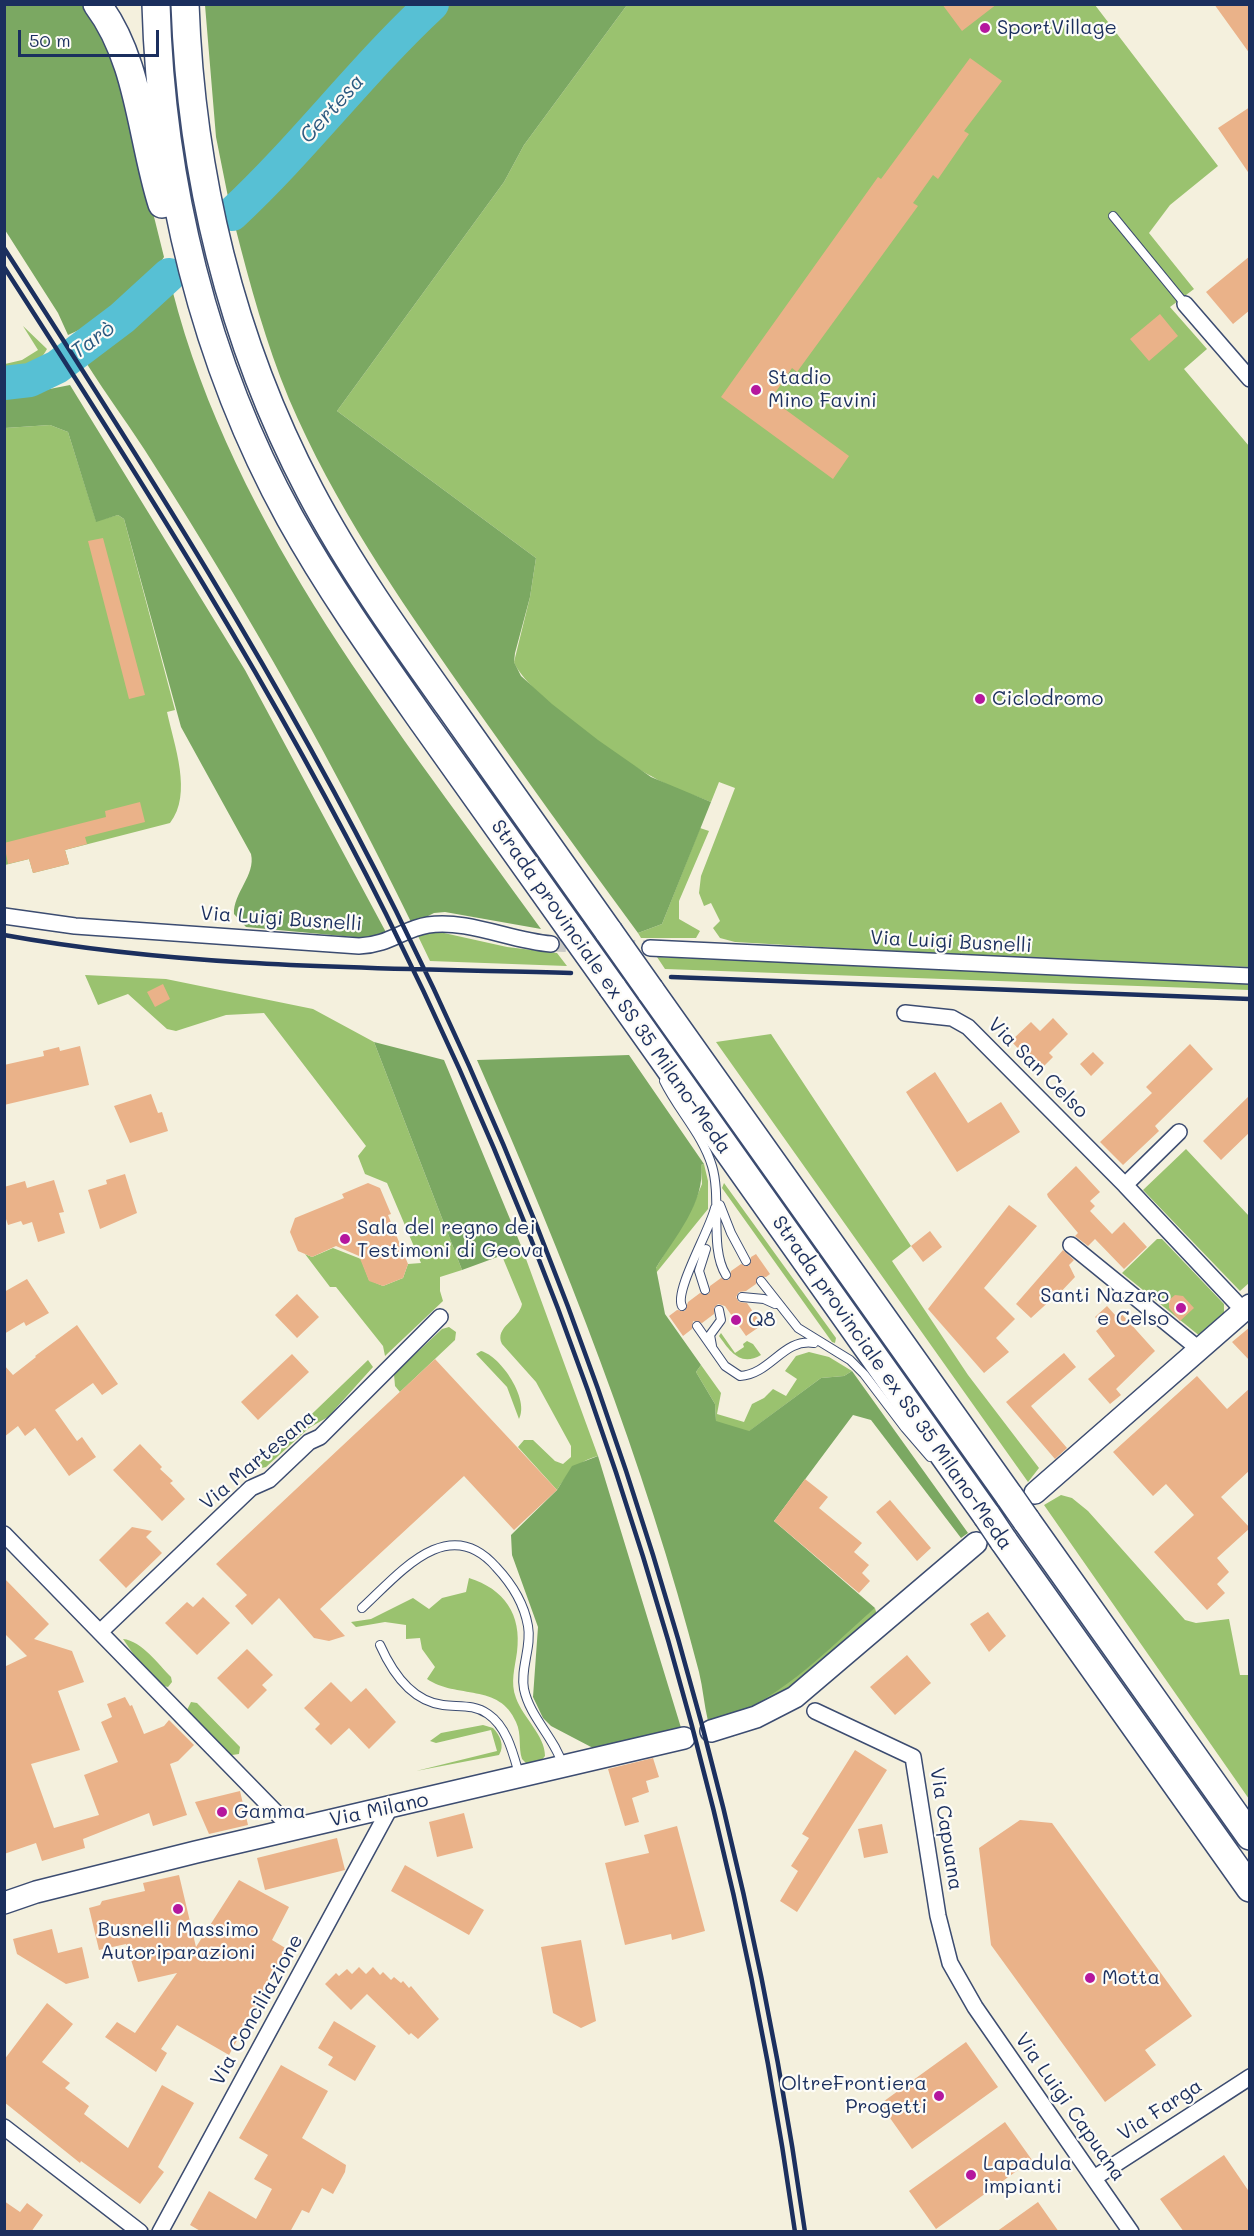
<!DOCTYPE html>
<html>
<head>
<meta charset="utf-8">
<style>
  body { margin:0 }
  #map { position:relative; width:1254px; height:2236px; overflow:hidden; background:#f4f0dd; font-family:Mali,sans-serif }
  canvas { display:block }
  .frame { position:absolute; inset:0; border:6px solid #1b2f5e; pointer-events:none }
  .scale { position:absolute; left:18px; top:30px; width:141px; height:27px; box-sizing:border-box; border:3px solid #1b2f5e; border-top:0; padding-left:8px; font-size:18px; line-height:21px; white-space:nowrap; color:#1b2f5e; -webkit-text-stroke:4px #fdfcf7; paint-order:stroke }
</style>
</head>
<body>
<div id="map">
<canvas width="1254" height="2236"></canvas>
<div class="frame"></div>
<div class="scale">50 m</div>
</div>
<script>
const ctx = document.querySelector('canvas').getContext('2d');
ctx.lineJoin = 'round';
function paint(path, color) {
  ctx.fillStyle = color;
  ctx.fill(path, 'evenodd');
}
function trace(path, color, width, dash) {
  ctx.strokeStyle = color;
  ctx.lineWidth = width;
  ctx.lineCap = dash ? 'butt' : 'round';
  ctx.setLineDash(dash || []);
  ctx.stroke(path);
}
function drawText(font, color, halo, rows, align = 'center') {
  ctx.font = font + ' Mali,sans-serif';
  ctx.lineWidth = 4.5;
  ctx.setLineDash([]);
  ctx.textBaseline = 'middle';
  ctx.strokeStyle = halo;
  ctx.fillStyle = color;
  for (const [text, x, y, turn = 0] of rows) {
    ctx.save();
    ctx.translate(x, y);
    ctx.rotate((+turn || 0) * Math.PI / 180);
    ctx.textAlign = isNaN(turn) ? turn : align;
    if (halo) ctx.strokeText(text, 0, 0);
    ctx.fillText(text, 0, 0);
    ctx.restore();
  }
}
const green = new Path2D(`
  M 627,5 L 1095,5 L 1218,166 L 1170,205 L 1149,233 L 1194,289 L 1170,307 L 1207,349 L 1184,369 L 1249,446 L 1249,967 L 941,954 L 735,942 L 720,938 L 713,928 L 720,921 L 711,903 L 704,906 L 699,893 L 701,876 L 735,788 L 719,782 L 711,802 C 691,794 669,787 651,776 C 619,759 526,693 514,662 L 530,597 L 536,558 L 337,411 L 504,182 L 524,145 Z
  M 23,326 L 47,349 C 38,366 24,371 5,371 L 5,364 L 22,360 L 38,350 Z
  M 50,425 L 68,432 L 96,521 L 118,515 L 124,519 L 175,710 L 167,712 C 174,745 193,794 170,823 L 65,850 L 69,864 L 33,873 L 29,859 L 5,865 L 5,428 Z
  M 700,828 L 709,831 L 679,901 L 679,919 L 700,931 L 696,938 L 641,938 L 638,933 L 662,924 Z
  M 435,931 L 507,947 L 557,953 L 567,966 L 430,961 L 417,934 Z
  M 657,957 L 1249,983 L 1249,990 L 665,969 Z
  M 85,975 L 166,979 L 313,1009 L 374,1042 L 462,1270 L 440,1277 L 440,1291 L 443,1301 L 385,1356 L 383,1346 L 336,1287 L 330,1287 L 305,1254 L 312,1257 L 333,1248 L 361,1259 L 369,1280 L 383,1286 L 403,1278 L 408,1264 L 421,1263 L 387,1183 L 365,1174 L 358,1156 L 366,1146 L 264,1013 L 226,1015 L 176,1031 L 167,1029 L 128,994 L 98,1005 Z
  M 771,1034 L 911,1246 L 892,1261 L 968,1375 L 1039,1468 L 1028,1482 L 716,1042 Z
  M 1186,1149 L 1249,1216 L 1249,1283 L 1240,1291 L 1143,1190 Z
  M 704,1164 L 708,1181 L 708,1209 L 656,1273 L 656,1268 L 693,1206 L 702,1184 L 701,1165 Z
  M 724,1183 L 836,1338 L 835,1343 L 832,1342 L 722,1188 Z
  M 1157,1239 L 1162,1239 L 1224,1304 L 1224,1316 L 1201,1337 L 1122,1273 Z
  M 522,1248 L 598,1456 C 578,1461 568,1473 557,1490 L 518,1447 L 524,1440 L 533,1440 L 555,1461 L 563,1464 L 571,1457 L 571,1446 L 536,1382 L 502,1344 C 494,1327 519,1320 522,1304 L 502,1256 Z
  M 449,1327 L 456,1332 L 455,1340 L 400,1392 L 395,1386 L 394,1374 L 442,1329 Z
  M 721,1333 L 735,1353 L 744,1347 L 743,1344 L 747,1341 L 753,1344 L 761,1355 C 740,1367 730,1351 719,1336 Z
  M 481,1351 C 501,1356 530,1400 519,1419 L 507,1387 L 476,1354 Z
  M 809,1352 L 829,1357 L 852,1371 L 844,1376 L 821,1378 L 748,1432 L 716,1422 L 715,1404 L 696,1372 L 701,1365 L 721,1393 L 717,1414 L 744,1422 L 752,1404 L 764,1398 L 773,1389 L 786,1396 L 797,1379 L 785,1371 L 796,1356 Z
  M 368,1360 L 373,1367 L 328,1417 L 309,1428 L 266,1467 L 257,1469 L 250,1466 L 265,1459 Z
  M 1061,1495 L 1072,1498 L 1088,1511 L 1185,1620 L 1196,1623 L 1229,1619 L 1240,1675 L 1249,1675 L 1249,1799 L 1044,1505 Z
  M 469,1578 C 504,1589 522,1614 517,1652 C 515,1667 510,1683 516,1698 C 523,1718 545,1735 545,1756 L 541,1761 L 527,1764 L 522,1759 C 518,1747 522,1735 516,1722 C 500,1683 456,1699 427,1679 L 435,1667 L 422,1649 L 420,1638 L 406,1639 L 406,1625 L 385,1622 L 356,1627 L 351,1622 L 371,1619 L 413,1598 L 429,1609 L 442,1598 L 466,1592 Z
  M 875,1608 L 878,1619 L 787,1695 L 709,1723 L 708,1721 L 718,1719 Z
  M 123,1639 C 142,1641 159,1665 171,1677 L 172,1682 L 168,1687 L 164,1686 L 134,1655 Z
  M 191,1702 L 197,1703 L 240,1747 L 239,1754 L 232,1755 L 225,1751 L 187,1710 Z
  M 483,1725 L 493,1728 C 500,1735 505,1746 499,1755 L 416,1771 L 497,1751 L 491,1730 L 436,1743 L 430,1741 L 441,1733 Z`);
const forest = new Path2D(`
  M 5,5 L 83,5 L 102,27 L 126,104 L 164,257 L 148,282 L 112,315 L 68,335 L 58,313 L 5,230 Z
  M 205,5 L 205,4 L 418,5 L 389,30 L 303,129 L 229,202 L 216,137 Z
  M 448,5 L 627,5 L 524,145 L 504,182 L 337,411 L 536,558 L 530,597 L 515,653 L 514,662 L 521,676 L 552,704 L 598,740 L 651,777 L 711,802 L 662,924 L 638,933 C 579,853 521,772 463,690 C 398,597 334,504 289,399 C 266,343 250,285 235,226 L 316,147 L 392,57 Z
  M 172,289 C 234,531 399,730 541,929 L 445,912 L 434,913 L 412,924 C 335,765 248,612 153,463 C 132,429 107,396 85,361 L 112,336 L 130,325 L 145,310 L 164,299 Z
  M 70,385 L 245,670 L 388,936 L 364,938 L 246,927 L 234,914 C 233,893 256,875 251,854 L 181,727 L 124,519 L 118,515 L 96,522 L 68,432 L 50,425 L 5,428 L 4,398 Z
  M 374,1042 L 444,1060 L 522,1248 L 462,1270 Z
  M 629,1055 L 704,1164 L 701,1165 C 706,1202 674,1238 656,1268 L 665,1314 L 701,1365 L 696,1372 L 715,1404 L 716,1421 L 749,1431 L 821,1378 L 844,1376 L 852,1371 L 968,1533 L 961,1538 L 871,1420 L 853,1415 L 774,1521 L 875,1608 C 826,1650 774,1709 708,1721 C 704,1705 703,1688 699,1672 C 645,1462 564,1258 477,1060 Z
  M 598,1456 L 682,1731 L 605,1748 L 593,1748 L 551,1726 L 543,1718 L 533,1697 L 538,1627 L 512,1555 L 511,1535 L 557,1490 L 572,1466 Z`);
const river = new Path2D(`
  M 232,214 C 303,148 361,70 432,4
  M 4,383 L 30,380 L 57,367 L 122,318 L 169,275`);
const building = new Path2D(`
  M 942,4 L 997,4 L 962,31 Z
  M 1214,4 L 1250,4 L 1250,54 Z
  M 970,58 L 1002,81 L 964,131 L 969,134 L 938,179 L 933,175 L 913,203 L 918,206 L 797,372 L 792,368 L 771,399 L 849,456 L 833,479 L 721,397 L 878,177 L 881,179 Z
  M 1250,107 L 1250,175 L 1218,128 Z
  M 1250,256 L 1250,310 L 1233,324 L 1206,292 Z
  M 1160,314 L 1178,336 L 1149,361 L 1130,339 Z
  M 103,538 L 145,695 L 129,699 L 88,541 Z
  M 140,802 L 145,822 L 85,837 L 87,844 L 65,850 L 69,864 L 33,873 L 29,859 L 8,864 L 4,843 L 106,817 L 105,811 Z
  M 163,984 L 170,999 L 155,1007 L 147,992 Z
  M 1053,1018 L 1068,1034 L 1049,1053 L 1053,1057 L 1042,1068 L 1030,1055 L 1027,1058 L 1011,1041 L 1031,1022 L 1040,1031 Z
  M 1190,1044 L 1213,1069 L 1155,1126 L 1159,1131 L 1123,1165 L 1100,1142 L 1152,1093 L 1146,1087 Z
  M 80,1046 L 89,1085 L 4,1105 L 4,1065 L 44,1056 L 43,1051 L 59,1047 L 60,1051 Z
  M 1093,1052 L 1104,1063 L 1091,1076 L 1080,1064 Z
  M 935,1072 L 968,1123 L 1001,1102 L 1020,1132 L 957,1172 L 906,1092 Z
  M 151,1094 L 158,1113 L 162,1112 L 168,1131 L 130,1143 L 114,1106 Z
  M 1250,1095 L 1250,1132 L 1221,1160 L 1203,1141 Z
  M 1076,1166 L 1100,1192 L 1090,1201 L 1095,1206 L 1090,1211 L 1112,1234 L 1124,1222 L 1147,1247 L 1124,1269 L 1095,1239 L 1088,1246 L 1075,1236 L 1078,1233 L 1048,1197 L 1047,1194 Z
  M 125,1174 L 137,1213 L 100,1229 L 88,1190 L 107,1184 L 106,1180 Z
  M 54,1180 L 64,1212 L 59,1213 L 65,1233 L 38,1242 L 32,1222 L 23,1225 L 21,1221 L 8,1225 L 4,1213 L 4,1187 L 25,1181 L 27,1188 Z
  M 368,1183 L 380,1188 L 391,1214 L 388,1215 L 408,1264 L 403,1278 L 383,1286 L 369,1281 L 359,1256 L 336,1246 L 312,1257 L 298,1251 L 290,1232 L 295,1218 L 344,1198 L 342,1194 Z
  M 1009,1205 L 1037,1226 L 984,1288 L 1015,1319 L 996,1338 L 1009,1352 L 984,1373 L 928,1309 Z
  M 930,1231 L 942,1247 L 923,1262 L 911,1246 Z
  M 1063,1250 L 1074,1260 L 1069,1265 L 1075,1277 L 1055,1298 L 1054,1297 L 1031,1318 L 1016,1304 Z
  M 756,1254 L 770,1274 L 766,1277 L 758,1276 L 756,1284 L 746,1291 L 739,1292 L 736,1297 L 739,1302 L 747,1303 L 762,1325 L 746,1336 L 725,1306 L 718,1304 L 714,1308 L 714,1314 L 702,1323 L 693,1321 L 692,1329 L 683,1336 L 669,1316 L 677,1310 L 685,1311 L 688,1302 L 700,1293 L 709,1294 L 710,1286 L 721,1278 L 729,1280 L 731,1271 L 741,1264 L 749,1266 L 751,1257 Z
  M 27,1279 L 49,1313 L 26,1326 L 24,1322 L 4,1334 L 4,1292 Z
  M 297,1294 L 319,1317 L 297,1338 L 275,1315 Z
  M 1175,1295 L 1183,1296 L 1194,1308 L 1180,1321 L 1169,1308 L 1169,1300 Z
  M 1107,1306 L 1115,1315 L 1119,1311 L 1155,1351 L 1116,1389 L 1121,1395 L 1110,1404 L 1088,1379 L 1115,1356 L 1096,1331 L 1103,1325 L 1095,1317 Z
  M 77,1325 L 118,1384 L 102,1395 L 93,1383 L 55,1410 L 77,1441 L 82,1437 L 96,1457 L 69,1476 L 35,1428 L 25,1436 L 18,1426 L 4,1437 L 4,1365 L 13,1375 L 36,1357 L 35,1356 Z
  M 1250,1327 L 1250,1361 L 1232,1342 Z
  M 1064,1353 L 1076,1367 L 1031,1406 L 1067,1448 L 1055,1459 L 1006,1402 Z
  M 292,1354 L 309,1372 L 258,1420 L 241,1402 Z
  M 435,1359 L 557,1490 L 514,1530 L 464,1476 L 320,1609 L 345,1636 L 329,1641 L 314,1638 L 279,1598 L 252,1625 L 235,1606 L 247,1595 L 216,1564 Z
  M 1197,1376 L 1227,1409 L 1250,1388 L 1250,1470 L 1221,1497 L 1250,1528 L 1217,1558 L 1229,1572 L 1217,1584 L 1225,1593 L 1207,1610 L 1154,1552 L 1194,1515 L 1166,1484 L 1153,1496 L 1113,1452 Z
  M 140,1444 L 162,1467 L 160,1469 L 173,1481 L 170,1483 L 185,1499 L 162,1521 L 113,1470 Z
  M 805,1479 L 828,1497 L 819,1508 L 862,1543 L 854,1552 L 869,1565 L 862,1573 L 870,1581 L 859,1593 L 774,1521 Z
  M 890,1500 L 931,1548 L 917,1561 L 876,1512 Z
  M 132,1527 L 152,1531 L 146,1537 L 162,1553 L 126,1588 L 99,1560 Z
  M 4,1578 L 49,1624 L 34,1639 L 72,1651 L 84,1682 L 58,1691 L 80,1750 L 31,1764 L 54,1828 L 99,1815 L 84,1775 L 118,1762 L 101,1722 L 112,1717 L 107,1704 L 125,1697 L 130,1706 L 132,1705 L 144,1734 L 164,1726 L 169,1720 L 194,1745 L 178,1761 L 170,1764 L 187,1815 L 153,1826 L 149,1813 L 83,1839 L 85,1848 L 42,1861 L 36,1843 L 4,1854 L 4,1667 L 27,1656 L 4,1633 Z
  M 203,1597 L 230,1623 L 197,1655 L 165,1623 L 187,1602 L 193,1607 Z
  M 988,1612 L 1006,1636 L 989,1652 L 970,1624 Z
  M 247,1649 L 273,1675 L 262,1685 L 267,1690 L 248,1709 L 217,1678 Z
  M 907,1655 L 931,1683 L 895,1715 L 870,1687 Z
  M 331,1682 L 351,1702 L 366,1688 L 396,1722 L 369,1749 L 349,1728 L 331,1745 L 315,1729 L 320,1724 L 304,1708 Z
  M 855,1750 L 887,1770 L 797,1912 L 780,1901 L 798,1871 L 791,1866 L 809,1838 L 802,1834 Z
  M 653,1758 L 659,1777 L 646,1781 L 649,1792 L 632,1798 L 639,1822 L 625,1826 L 608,1769 Z
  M 240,1791 L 248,1825 L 209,1834 L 195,1802 Z
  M 464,1813 L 473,1848 L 437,1857 L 429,1822 Z
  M 1020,1820 L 1052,1823 L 1192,2016 L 1145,2050 L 1156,2065 L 1105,2102 L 991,1945 L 979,1848 Z
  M 882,1824 L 888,1853 L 864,1858 L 858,1829 Z
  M 677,1826 L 705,1931 L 672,1940 L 671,1934 L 625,1945 L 605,1863 L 649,1853 L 644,1835 Z
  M 337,1838 L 345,1870 L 265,1890 L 257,1858 Z
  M 405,1865 L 484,1910 L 469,1935 L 391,1891 Z
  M 179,1875 L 196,1947 L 239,1880 L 289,1907 L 272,1940 L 287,1949 L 229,2055 L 177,2025 L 161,2049 L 167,2053 L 156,2072 L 105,2037 L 117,2022 L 135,2033 L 177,1973 L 138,1982 L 126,1944 L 99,1950 L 89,1908 L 100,1905 L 102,1901 L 145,1891 L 143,1883 Z
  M 52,1929 L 58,1953 L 82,1947 L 89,1978 L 66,1984 L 17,1954 L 13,1939 Z
  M 581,1940 L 596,2021 L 581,2028 L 553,2013 L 541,1947 Z
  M 359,1967 L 366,1974 L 373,1967 L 380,1975 L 383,1972 L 391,1980 L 394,1977 L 401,1983 L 403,1981 L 409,1988 L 411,1986 L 439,2019 L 418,2039 L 411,2033 L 409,2035 L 367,1994 L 351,2010 L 325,1984 L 336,1973 L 339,1976 L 347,1969 L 352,1974 Z
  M 47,2003 L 73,2024 L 42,2062 L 70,2083 L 65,2088 L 89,2106 L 84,2114 L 128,2148 L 162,2085 L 194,2103 L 158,2167 L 164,2172 L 140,2204 L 81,2161 L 80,2163 L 4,2102 L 4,2060 Z
  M 334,2021 L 376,2046 L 355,2081 L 328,2065 L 333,2057 L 318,2048 Z
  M 966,2042 L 998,2087 L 912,2149 L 880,2104 Z
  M 281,2065 L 328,2091 L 302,2138 L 346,2165 L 345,2172 L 333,2194 L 322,2188 L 309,2213 L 302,2210 L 290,2232 L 202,2232 L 190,2225 L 209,2191 L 256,2219 L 272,2189 L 254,2179 L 268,2155 L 239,2138 Z
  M 1005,2122 L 1032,2160 L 936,2229 L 909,2191 Z
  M 1224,2155 L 1250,2193 L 1250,2232 L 1184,2232 L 1160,2199 Z
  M 4,2201 L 20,2212 L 27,2203 L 43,2215 L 31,2232 L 4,2232 Z
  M 1038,2202 L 1059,2232 L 996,2232 Z`);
const streetTunnel = new Path2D(`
  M 551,944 L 650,948`);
const lane = new Path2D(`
  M 1113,216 L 1185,304
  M 664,1081 C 678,1110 703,1135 712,1166 C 722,1199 709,1248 726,1275
  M 720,1205 L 731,1233 L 746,1261
  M 761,1281 L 798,1328 L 850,1360 L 864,1374 L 905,1428 L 930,1457
  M 705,1290 L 699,1271 L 706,1249
  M 742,1297 L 764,1299 L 775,1304
  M 682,1306 C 674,1291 710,1230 715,1208
  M 697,1326 L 725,1366 L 740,1376 C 771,1374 783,1338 814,1343
  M 712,1346 L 710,1335 L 721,1320 L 719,1310
  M 362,1608 C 399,1574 448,1512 496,1567 C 511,1583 524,1603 528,1626 C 532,1647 520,1668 524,1689 C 530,1718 555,1738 563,1766
  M 380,1645 C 392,1672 411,1701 443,1705 C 459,1707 474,1704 488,1714 C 507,1727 513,1753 519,1774`);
const street = new Path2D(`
  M 1185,304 L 1250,379
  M 4,916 L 75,926 L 359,946 C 389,945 403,929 428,925 C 468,919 511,941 551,944
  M 650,948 L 1250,976
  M 905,1013 L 952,1018 L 968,1027 L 1125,1185 L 1244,1311
  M 1125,1185 L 1179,1132
  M 1071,1245 L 1200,1350
  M 4,1534 L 292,1829
  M 100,1632 L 251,1488 L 269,1480 L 309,1442 L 320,1437 L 440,1317
  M 815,1711 L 913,1757 L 938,1916 L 950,1963 L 975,2007 L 1131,2232
  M 4,2127 L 140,2232
  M 1094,2178 L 1250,2077
  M 160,2232 L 390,1808`);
const secondary = new Path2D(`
  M 1035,1493 L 1250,1305
  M 711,1731 L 756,1717 L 795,1697 L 976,1543
  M 4,1903 L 36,1892 L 196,1852 L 684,1738`);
const highway = new Path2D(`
  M 97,4 C 140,61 141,138 162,204
  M 156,4 C 161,183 204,362 290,518 C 330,590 377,656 424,723 C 473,792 522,861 572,931
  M 185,4 C 191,174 231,341 310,491 C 350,567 400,637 449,706 C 502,782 556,857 609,932
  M 612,987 L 987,1516
  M 650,990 L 1010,1497
  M 1026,1520 L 1250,1836
  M 1003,1540 L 1250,1888`);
const rail = new Path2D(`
  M 4,248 C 144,465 281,680 396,911 C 599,1319 742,1780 805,2232
  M 4,267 C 140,478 274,689 386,914 C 589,1321 732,1781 795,2232
  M 4,935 C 191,969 383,968 571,973
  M 671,977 L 1250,999`);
const highwayBridge = new Path2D(`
  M 572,931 L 612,987
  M 609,932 L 650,990
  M 1010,1497 L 1026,1520
  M 987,1516 L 1003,1540`);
const markers = [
  [985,28,6,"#b5179e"],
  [756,390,6,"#b5179e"],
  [980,699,6,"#b5179e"],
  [345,1239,6,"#b5179e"],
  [1181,1308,6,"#b5179e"],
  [736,1320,6,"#b5179e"],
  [222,1812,6,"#b5179e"],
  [178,1909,6,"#b5179e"],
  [1090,1978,6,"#b5179e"],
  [939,2096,6,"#b5179e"],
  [971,2175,6,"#b5179e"]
];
const poiNames = [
  ["SportVillage",997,28],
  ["Stadio",768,378],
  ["Mino Favini",768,401],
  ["Ciclodromo",992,699],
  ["Sala del regno dei",357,1228],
  ["Testimoni di Geova",357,1251],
  ["Santi Nazaro",1169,1296,"right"],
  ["e Celso",1169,1319,"right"],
  ["Q8",748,1320],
  ["Gamma",234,1812],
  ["Busnelli Massimo",178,1930,"center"],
  ["Autoriparazioni",178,1953,"center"],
  ["Motta",1102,1978],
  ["OltreFrontiera",927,2084,"right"],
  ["Progetti",927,2107,"right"],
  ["Lapadula",983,2164],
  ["impianti",983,2187]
];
const streetNames = [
  ["Via Luigi Busnelli",281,919,4],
  ["Via Luigi Busnelli",951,942,3],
  ["Strada provinciale ex SS 35 Milano-Meda",611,987,55],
  ["Via San Celso",1038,1068,45],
  ["Strada provinciale ex SS 35 Milano-Meda",892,1383,55],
  ["Via Martesana",258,1460,-40],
  ["Via Milano",379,1810,-12],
  ["Via Capuana",946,1829,81],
  ["Via Conciliazione",257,2010,-61],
  ["Via Luigi Capuana",1070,2107,55],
  ["Via Farga",1160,2110,-33]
];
const waterNames = [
  ["Certesa",332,109,-48],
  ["Tarò",93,340,-36]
];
paint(green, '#9ac26f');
paint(forest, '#7ba862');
trace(river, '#57c0d4', 34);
paint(building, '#eab289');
trace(streetTunnel, '#c9c9c4', 15, [15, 8]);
trace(lane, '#3c4c71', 10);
trace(street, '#3c4c71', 18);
trace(secondary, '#3c4c71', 24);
trace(highway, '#3c4c71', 30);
trace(lane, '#fff', 8);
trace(street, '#fff', 15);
trace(secondary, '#fff', 21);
trace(highway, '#fff', 27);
trace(rail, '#1b2f5e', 4.5);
trace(highwayBridge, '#3c4c71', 30, []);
trace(highwayBridge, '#fff', 27);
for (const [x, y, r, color] of markers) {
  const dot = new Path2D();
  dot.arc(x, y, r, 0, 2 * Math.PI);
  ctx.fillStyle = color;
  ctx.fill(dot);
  trace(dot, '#fdfcf7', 2);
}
drawText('20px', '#1b2f5e', '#fdfcf7', poiNames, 'left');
drawText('20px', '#1b2f5e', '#fdfcf7', streetNames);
drawText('italic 21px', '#2d5a81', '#fdfcf7', waterNames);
</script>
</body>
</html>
